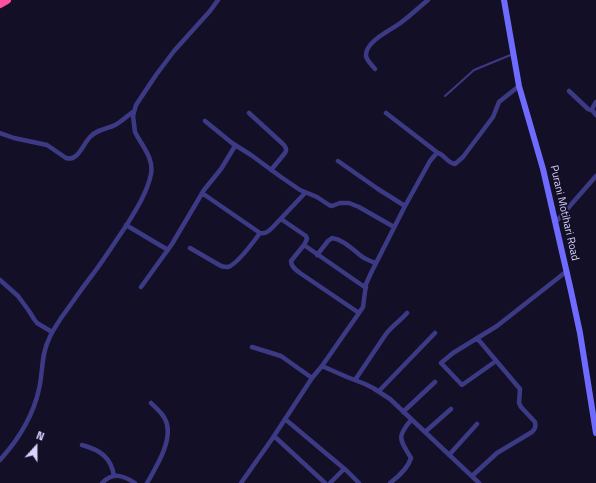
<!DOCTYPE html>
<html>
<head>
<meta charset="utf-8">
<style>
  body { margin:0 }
  #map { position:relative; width:596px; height:483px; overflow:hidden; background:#130f26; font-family:"Titillium Web",sans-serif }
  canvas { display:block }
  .north { position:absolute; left:16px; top:427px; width:40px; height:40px; -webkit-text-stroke:3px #130f26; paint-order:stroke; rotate:21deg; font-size:11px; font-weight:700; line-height:16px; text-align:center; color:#d9d4ff }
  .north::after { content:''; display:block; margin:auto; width:14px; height:18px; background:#d9d4ff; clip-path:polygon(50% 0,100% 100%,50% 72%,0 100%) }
</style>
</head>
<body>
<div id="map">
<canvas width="596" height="483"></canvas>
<div class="north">N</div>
</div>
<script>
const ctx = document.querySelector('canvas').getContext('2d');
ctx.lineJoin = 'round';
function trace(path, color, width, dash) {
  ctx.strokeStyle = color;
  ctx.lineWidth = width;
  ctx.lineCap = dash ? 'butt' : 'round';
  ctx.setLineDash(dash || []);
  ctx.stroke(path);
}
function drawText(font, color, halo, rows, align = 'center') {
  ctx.font = font + ' "Titillium Web",sans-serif';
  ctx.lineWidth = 4;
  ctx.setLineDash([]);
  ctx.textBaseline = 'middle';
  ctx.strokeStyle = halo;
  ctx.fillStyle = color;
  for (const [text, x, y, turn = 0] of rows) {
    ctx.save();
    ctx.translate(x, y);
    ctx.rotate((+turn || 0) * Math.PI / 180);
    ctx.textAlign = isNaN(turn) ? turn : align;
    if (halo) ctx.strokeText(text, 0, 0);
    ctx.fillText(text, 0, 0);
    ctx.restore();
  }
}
const lane = new Path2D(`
  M 445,96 L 474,70 L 513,54`);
const street = new Path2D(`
  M 375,69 C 372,65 367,61 366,56 C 365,42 389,31 399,24 C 409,17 418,8 428,0
  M 569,91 L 588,109 L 593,111
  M 596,102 L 593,107 L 592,110 L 596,115
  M 249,113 L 283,144 C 286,147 287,150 285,153 L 271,170
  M 386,113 L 438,153
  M 205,121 L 232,143 L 251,155 L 281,177 L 300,190 L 317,197 L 329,205 L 332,206 L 340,203 L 349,203 L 359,207 L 394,227
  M 0,133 L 14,138 L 47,145 L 66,158 C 78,162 83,144 90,137 C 97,130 104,129 113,126 C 120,123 127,116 134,111
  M 338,161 L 378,189 L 405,206
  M 202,193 L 260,233 C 266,234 269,231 273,227 L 305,193
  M 281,219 L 303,234 L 306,236 L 307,239 L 304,245 L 291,261 C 291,267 296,270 300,273 L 359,313
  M 555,223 L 596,176
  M 126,225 L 168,250
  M 304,245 L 366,288
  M 190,248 L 221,266 C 224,267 225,267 228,267 C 238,264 254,241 260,233
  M 317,255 L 328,241 L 332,238 C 345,240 354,251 364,258 C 368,260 372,262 376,263
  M 0,280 L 18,296 L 29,311 L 34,319 L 37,323 L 52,332
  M 141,287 L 172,244 L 204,190 L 221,169 L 235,146
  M 252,347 L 281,356 L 312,378
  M 496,361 L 462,385 L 441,363 L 453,353 L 497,326 L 567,271
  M 322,366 L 347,377 L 365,384 L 373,388 L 390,399 L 479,483
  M 355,380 L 386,334 C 392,326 400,321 407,313
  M 379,391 L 435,333
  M 403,412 L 435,382
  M 285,419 L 347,471 L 359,483
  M 425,432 L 451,409
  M 274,436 L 325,483
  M 82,445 C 100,450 111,457 114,476
  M 449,455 L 477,424
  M 0,460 C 18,440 33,417 39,389 C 43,373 41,354 49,339 C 52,331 57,325 61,318 C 72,303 82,288 93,274 C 105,258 115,242 126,226 C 136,210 147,193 151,174 C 154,158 142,146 135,132 L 133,116 L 136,105 L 156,75 L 174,51 L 210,11 L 218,0
  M 472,476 L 497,453 L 532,432 C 535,429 536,427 535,422 L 521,407 L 519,403 L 520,389 L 477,338
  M 102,483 C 113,472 123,475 135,483
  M 147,483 C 156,467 175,438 165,419 C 162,413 156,408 151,403
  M 241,483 L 272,439 L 312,378 L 322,366 L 359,313 L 363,307 L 366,284 L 371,273 L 405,206 L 430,161 L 435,155 L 438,153 C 445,155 447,163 455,164 L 463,157 L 493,117 L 499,102 L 519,86
  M 330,483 L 344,469
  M 390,483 C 398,477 408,468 411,458 C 400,439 396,438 411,420`);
const secondary = new Path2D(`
  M 504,0 L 519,86 L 543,169 L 571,291 L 580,333 L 596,433`);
const highway = new Path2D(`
  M 0,4 L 7,0`);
const streetNames = [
  ["Purani Motihari Road",564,213,77]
];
trace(lane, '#3d3a85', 2);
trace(street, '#3d3a85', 4.5);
trace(secondary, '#6f6bff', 6);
trace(highway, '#ff4fa3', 8);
drawText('11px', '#d9d4ff', '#130f26', streetNames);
</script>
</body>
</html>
